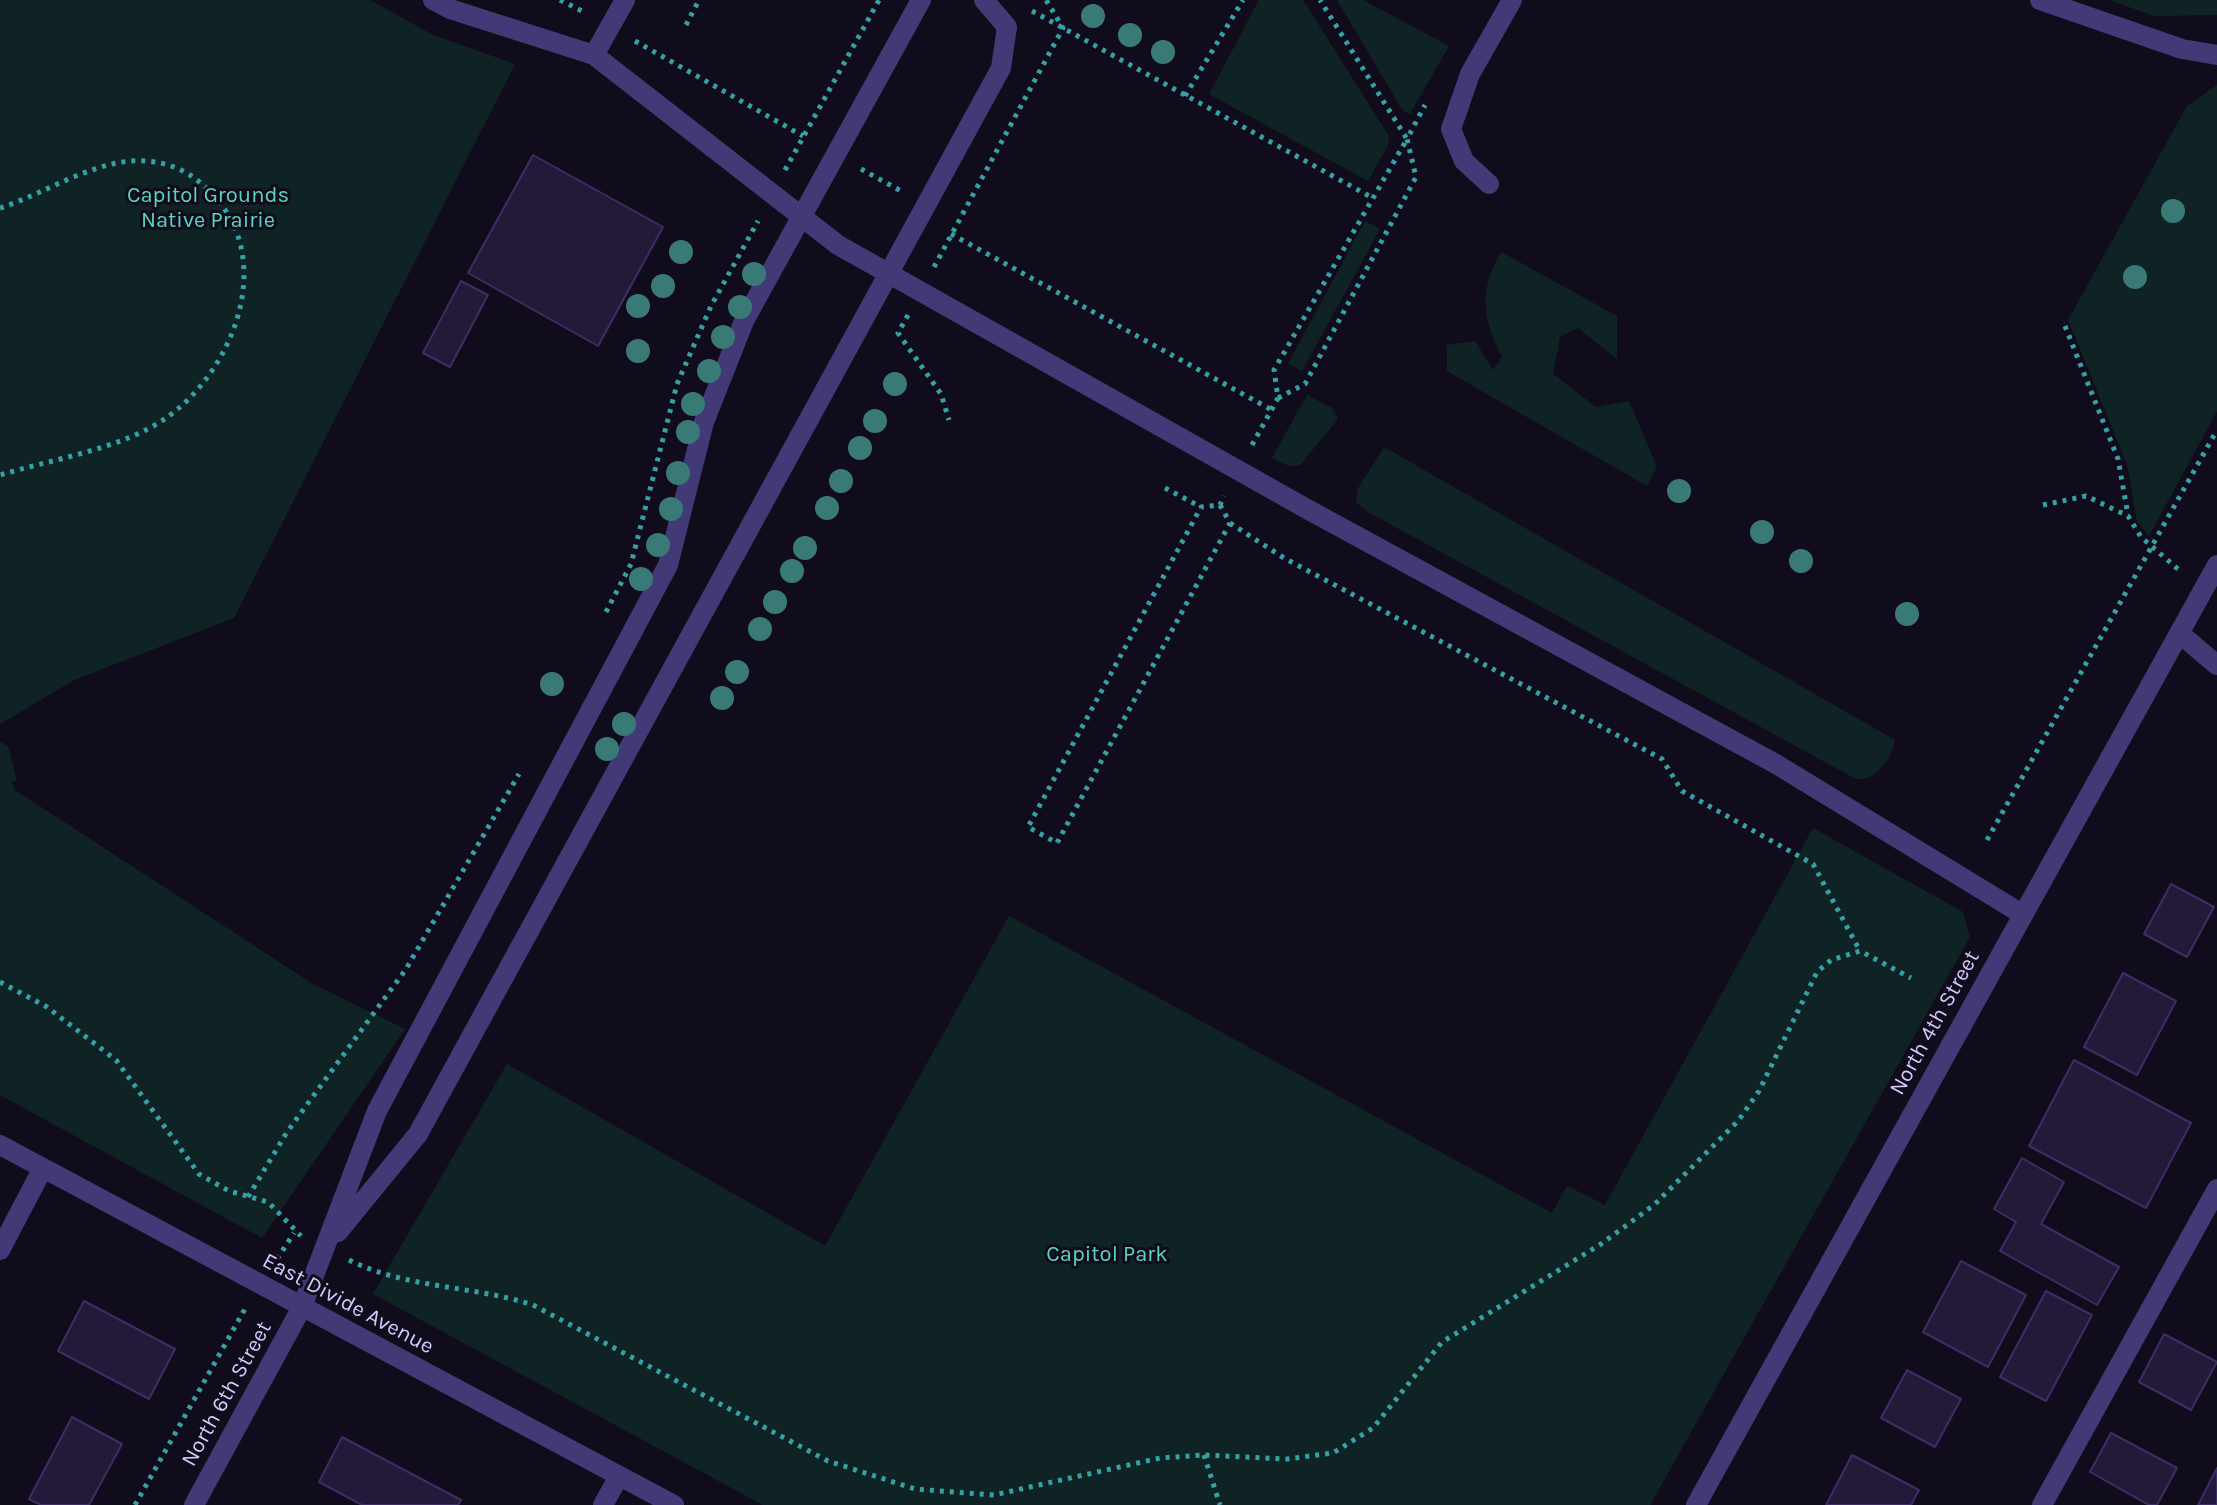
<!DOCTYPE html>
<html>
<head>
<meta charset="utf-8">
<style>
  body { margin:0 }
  canvas { display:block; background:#100c1b }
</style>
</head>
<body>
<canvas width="2217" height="1505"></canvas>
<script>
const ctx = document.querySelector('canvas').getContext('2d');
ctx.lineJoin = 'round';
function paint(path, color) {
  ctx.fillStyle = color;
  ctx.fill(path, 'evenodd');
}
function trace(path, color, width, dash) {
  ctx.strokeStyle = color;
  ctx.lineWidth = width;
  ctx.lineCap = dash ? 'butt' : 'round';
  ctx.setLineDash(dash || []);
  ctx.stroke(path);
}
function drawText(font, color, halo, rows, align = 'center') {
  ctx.font = font + ' Karla,sans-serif';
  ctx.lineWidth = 6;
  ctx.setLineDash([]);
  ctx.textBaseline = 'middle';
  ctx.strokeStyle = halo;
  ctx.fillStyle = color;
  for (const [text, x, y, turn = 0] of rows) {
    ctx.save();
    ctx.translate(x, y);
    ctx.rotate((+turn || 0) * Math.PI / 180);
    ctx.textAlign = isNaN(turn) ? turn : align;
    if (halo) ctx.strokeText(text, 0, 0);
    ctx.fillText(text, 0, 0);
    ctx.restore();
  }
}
const green = new Path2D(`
  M 0,0 L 370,0 L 433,35 L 515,64 L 234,618 L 74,680 L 0,724 Z
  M 1259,0 L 1303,0 L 1389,136 L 1388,145 L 1368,181 L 1209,94 Z
  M 1337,0 L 1363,0 L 1449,46 L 1410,114 L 1403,111 Z
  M 2109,0 L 2217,0 L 2217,15 L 2154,16 Z
  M 2217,85 L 2217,411 L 2149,536 L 2137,522 L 2127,464 L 2068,320 L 2187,106 Z
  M 1365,221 L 1380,229 L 1302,371 L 1288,364 Z
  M 1501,252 L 1617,316 L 1617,359 L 1578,328 L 1560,337 L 1553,374 L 1596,407 L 1629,401 L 1657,467 L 1647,486 L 1447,371 L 1447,345 L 1475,341 L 1493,370 L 1502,357 C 1482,317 1479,291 1501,252 Z
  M 1307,395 L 1332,408 L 1338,419 L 1300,465 L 1289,466 L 1272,458 Z
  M 1384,447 L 1895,740 C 1891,760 1877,780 1856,779 L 1368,512 L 1356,502 L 1357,490 Z
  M 0,742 L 8,746 L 17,780 L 12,782 L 15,790 L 313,984 L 405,1029 L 262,1238 L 0,1095 Z
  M 1813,828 L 1963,912 L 1970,937 L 1650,1505 L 763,1505 L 373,1294 L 507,1064 L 825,1246 L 1009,916 L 1552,1213 L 1567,1186 L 1605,1205 Z`);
const building = new Path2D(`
  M 533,155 L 663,227 L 598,346 L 468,273 Z
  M 461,281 L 488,295 L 450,367 L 423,353 Z
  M 2171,884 L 2214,907 L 2187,957 L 2144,934 Z
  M 2123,973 L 2176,1001 L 2137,1075 L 2084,1047 Z
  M 2074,1060 L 2191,1123 L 2146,1208 L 2029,1146 Z
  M 2022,1158 L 2064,1182 L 2041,1224 L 2119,1267 L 2097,1305 L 2000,1251 L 2016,1222 L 1994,1209 Z
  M 1961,1261 L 2026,1295 L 1988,1367 L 1923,1332 Z
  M 2046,1291 L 2092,1315 L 2046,1401 L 2000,1377 Z
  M 84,1301 L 175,1349 L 149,1399 L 58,1351 Z
  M 2164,1334 L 2217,1362 L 2191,1410 L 2139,1382 Z
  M 1907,1370 L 1961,1399 L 1935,1447 L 1881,1418 Z
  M 72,1417 L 122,1444 L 89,1505 L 41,1505 L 29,1499 Z
  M 2111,1433 L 2177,1468 L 2157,1505 L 2149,1505 L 2090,1472 Z
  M 342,1437 L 461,1500 L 458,1505 L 362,1505 L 319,1482 Z
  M 1852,1455 L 1919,1490 L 1911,1505 L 1826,1505 Z
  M 2217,1468 L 2217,1505 L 2198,1505 Z`);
const path = new Path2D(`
  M 560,0 L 584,12
  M 1032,11 L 1371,197
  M 686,25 L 699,0
  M 635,41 L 803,136
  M 1185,96 L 1243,0
  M 861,169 L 901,191
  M 785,170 L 879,0
  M 0,208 C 48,193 103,153 155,162 C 181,166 199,179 216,198 C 275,265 232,372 166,418 C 124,448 50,460 0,475
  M 951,234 L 1272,410
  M 934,267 L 1063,28 L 1046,0
  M 908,315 L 898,333 L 941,394 L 949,420
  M 2065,326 L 2118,459 L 2128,515
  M 1278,398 L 1305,384 L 1416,177 L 1407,139 L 1425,105
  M 1252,445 L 1278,398 L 1274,370 L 1407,139 L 1320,0
  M 1165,488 L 1201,507
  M 1220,505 L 1230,523 L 1057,843 L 1028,827 L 1201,507 L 1220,505 L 1224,496
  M 2043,505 L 2086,496 L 2128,516 L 2141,537 L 2179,570
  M 1230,523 L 1284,558 L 1662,759 L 1682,791 L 1813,864 L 1860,951
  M 606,612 L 631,564 L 677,384 L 711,306 L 758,221
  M 1987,840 L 2217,430
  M 0,982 L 47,1007 L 116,1060 L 199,1174 L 229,1191 L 268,1202 L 301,1236
  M 248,1197 L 287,1132 L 406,969 L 519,774
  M 277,1259 L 294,1233
  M 349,1260 C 407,1289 472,1285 533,1305 L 828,1461 L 915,1489 L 994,1495 L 1160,1458 L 1204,1455 L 1287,1459 L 1333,1453 L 1373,1428 L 1442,1342 L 1601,1244 L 1654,1205 L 1738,1121 L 1759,1091 L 1817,972 L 1831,960 L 1860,951 L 1911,978
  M 1204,1455 L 1220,1505
  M 135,1505 L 246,1307`);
const minor = new Path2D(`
  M 433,0 L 450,9 L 594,55 L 838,245 L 1307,509 L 1776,764 L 2022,914
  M 2040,0 L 2182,49 L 2217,55
  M 594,55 L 625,0
  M 1489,184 L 1464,161 L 1451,129 L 1470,74 L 1512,0
  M 2179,633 L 2217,665
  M 0,1145 L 674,1505
  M 338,1232 L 418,1134 L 1001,68 L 1007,27 L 984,0
  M 0,1250 L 43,1168
  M 194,1505 L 302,1307 L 377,1111 L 668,565 L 704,422 L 744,321 L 921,0
  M 603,1505 L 619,1476
  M 1696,1505 L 2217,565
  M 2042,1505 L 2217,1189`);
const trees = [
  [1093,16],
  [1130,35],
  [1163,52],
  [2173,211],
  [681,252],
  [754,274],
  [2135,277],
  [663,286],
  [638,306],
  [740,307],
  [723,337],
  [638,351],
  [709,371],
  [895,384],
  [693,404],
  [875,421],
  [688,432],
  [860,448],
  [678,473],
  [841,481],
  [1679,491],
  [827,508],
  [671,509],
  [1762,532],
  [658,545],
  [805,548],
  [1801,561],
  [792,571],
  [641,579],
  [775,602],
  [1907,614],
  [760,629],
  [737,672],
  [552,684],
  [722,698],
  [624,724],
  [607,749]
];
const parkNames = [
  ["Capitol Grounds",208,196],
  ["Native Prairie",208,221],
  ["Capitol Park",1107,1255]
];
const streetNames = [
  ["North 4th Street",1935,1023,-61],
  ["East Divide Avenue",348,1304,28],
  ["North 6th Street",227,1394,-61]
];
paint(green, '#102324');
paint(building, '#231a3a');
trace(building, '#3d2d64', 2);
trace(path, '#35a1a4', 5, [4, 6]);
trace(minor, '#423a76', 20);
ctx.fillStyle = '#3a7a76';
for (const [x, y] of trees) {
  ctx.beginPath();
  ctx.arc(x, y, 12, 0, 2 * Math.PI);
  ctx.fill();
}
drawText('22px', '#5cd4c0', '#100c1b', parkNames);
drawText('22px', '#d3cafb', '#100c1b', streetNames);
</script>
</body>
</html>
